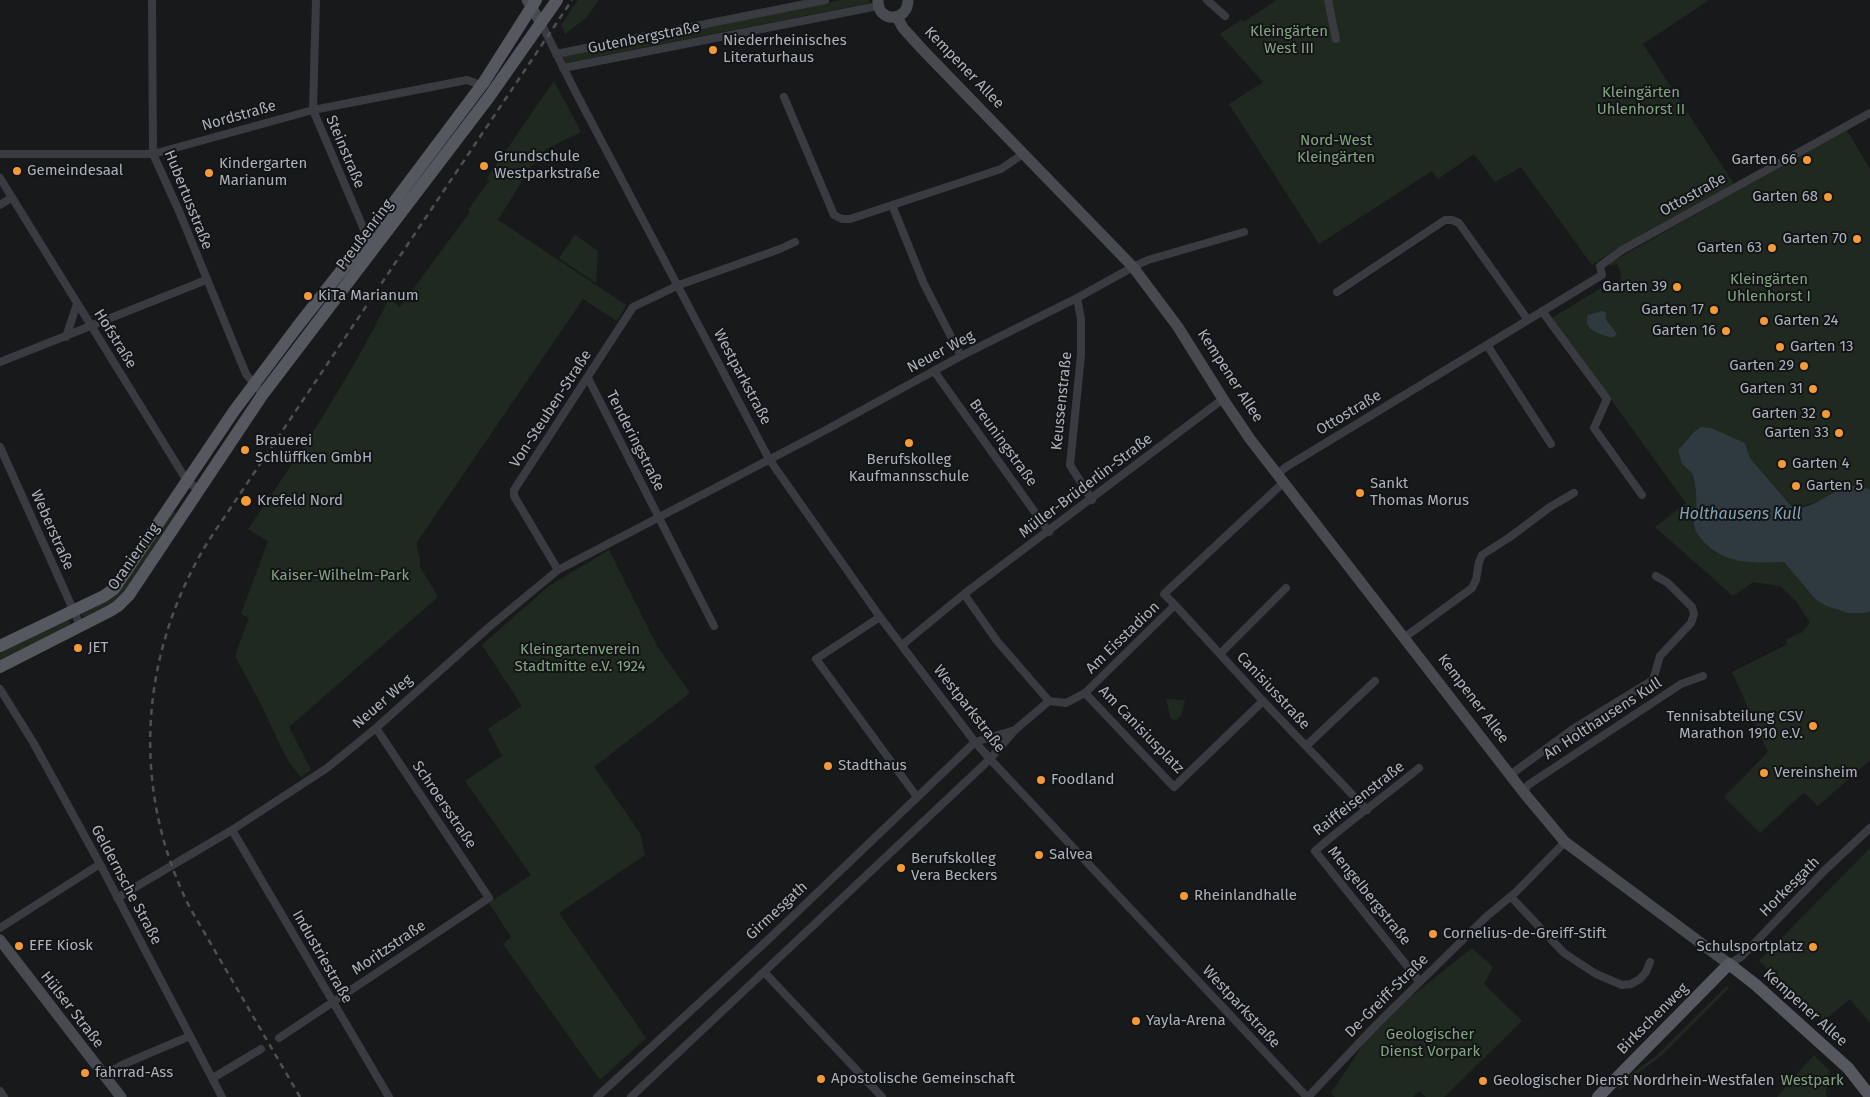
<!DOCTYPE html>
<html>
<head>
<meta charset="utf-8">
<style>
  body { margin:0 }
  canvas { display:block; background:#18191b }
</style>
</head>
<body>
<canvas width="1870" height="1097"></canvas>
<script>
const ctx = document.querySelector('canvas').getContext('2d');
ctx.lineJoin = 'round';
function paint(path, color) {
  ctx.fillStyle = color;
  ctx.fill(path, 'evenodd');
}
function trace(path, color, width, dash) {
  ctx.strokeStyle = color;
  ctx.lineWidth = width;
  ctx.lineCap = dash ? 'butt' : 'round';
  ctx.setLineDash(dash || []);
  ctx.stroke(path);
}
function drawText(font, color, halo, rows, align = 'center') {
  ctx.font = font + ' "Fira Sans",sans-serif';
  ctx.lineWidth = 4;
  ctx.setLineDash([]);
  ctx.textBaseline = 'middle';
  ctx.strokeStyle = halo;
  ctx.fillStyle = color;
  for (const [text, x, y, turn = 0] of rows) {
    ctx.save();
    ctx.translate(x, y);
    ctx.rotate((+turn || 0) * Math.PI / 180);
    ctx.textAlign = isNaN(turn) ? turn : align;
    if (halo) ctx.strokeText(text, 0, 0);
    ctx.fillText(text, 0, 0);
    ctx.restore();
  }
}
const green = new Path2D(`
  M 578,0 L 599,0 L 586,18 L 565,34 L 561,25 Z
  M 840,0 L 869,0 L 869,3 L 566,63 L 562,55 Z
  M 1277,0 L 1709,0 L 1643,44 L 1734,184 L 1616,249 L 1592,265 L 1521,167 L 1495,182 L 1474,154 L 1438,179 L 1432,171 L 1319,244 L 1229,104 L 1263,82 L 1220,34 L 1241,20 L 1245,21 Z
  M 554,81 L 581,132 L 546,149 L 540,160 L 531,166 L 498,220 L 626,305 L 617,321 L 583,299 L 417,542 C 416,551 422,559 420,567 L 438,597 L 289,727 L 311,770 L 301,777 C 285,760 278,740 268,719 C 258,697 246,677 235,656 L 249,618 L 241,614 L 268,541 L 248,529 C 299,455 349,380 389,299 L 400,307 L 470,212 L 468,210 L 490,180 L 487,178 Z
  M 1846,129 L 1870,169 L 1870,490 L 1863,485 L 1835,492 L 1825,499 L 1796,508 L 1791,506 L 1750,458 L 1745,443 L 1731,438 L 1694,432 L 1678,450 L 1682,464 L 1692,473 L 1697,498 L 1694,526 L 1698,535 L 1706,544 L 1716,553 L 1773,562 L 1784,562 L 1816,600 L 1826,606 L 1848,613 L 1867,613 L 1870,611 L 1870,760 L 1818,806 L 1805,793 L 1801,795 L 1760,833 L 1724,797 L 1768,752 L 1732,672 L 1788,644 L 1785,640 L 1801,633 L 1810,623 L 1796,601 L 1780,586 L 1753,582 L 1733,596 L 1655,527 L 1686,503 L 1552,318 L 1601,288 L 1602,293 L 1608,293 L 1618,287 C 1622,278 1622,271 1616,263 L 1611,266 L 1609,264 L 1619,258 Z
  M 575,235 L 598,251 L 596,283 L 559,258 Z
  M 171,511 L 176,513 L 119,600 L 85,618 L 81,615 L 81,612 L 115,596 Z
  M 609,550 L 657,646 L 690,693 L 594,767 L 640,833 L 645,855 L 559,913 L 646,1038 L 600,1080 L 503,944 L 511,937 L 489,903 L 531,875 L 465,781 L 502,756 L 488,729 L 522,706 L 482,645 L 549,586 Z
  M 67,618 L 70,622 L 70,625 L 0,661 L 0,651 Z
  M 1166,699 L 1185,700 L 1181,716 L 1176,720 L 1171,719 Z
  M 1870,848 L 1870,1023 L 1850,999 L 1823,1021 L 1759,961 Z
  M 1472,948 L 1493,967 L 1484,984 L 1522,1021 L 1444,1097 L 1426,1097 L 1419,1091 L 1413,1097 L 1335,1097 L 1331,1093 L 1377,1024 Z
  M 1727,986 L 1729,988 L 1662,1055 L 1642,1070 L 1620,1090 L 1618,1088 L 1634,1072 L 1655,1057 Z
  M 1814,1055 L 1830,1071 L 1826,1091 L 1827,1097 L 1777,1097 Z`);
const water = new Path2D(`
  M 1602,311 L 1606,313 L 1606,320 L 1617,334 L 1612,338 C 1601,334 1582,331 1588,315 Z
  M 1701,427 L 1711,428 L 1745,443 L 1750,458 L 1791,506 C 1816,516 1843,472 1870,490 L 1870,611 L 1867,613 L 1848,613 L 1826,606 L 1816,600 L 1784,562 C 1755,563 1725,565 1704,542 C 1700,538 1696,533 1694,526 C 1693,521 1695,516 1696,511 C 1697,498 1696,485 1692,473 L 1682,464 L 1678,450 L 1694,432 Z`);
const street = new Path2D(`
  M 152,0 L 153,154 L 179,211 L 246,374 L 263,394
  M 316,0 L 313,110 L 368,239
  M 1207,0 L 1225,16
  M 1328,0 L 1336,39
  M 541,23 L 575,91 L 769,459 L 880,617 L 975,742 L 990,759 L 1307,1097
  M 556,54 L 825,0
  M 563,68 L 878,6
  M 784,97 L 834,215 L 842,219 L 850,219 L 1001,169 L 1023,154
  M 0,154 L 153,154 L 313,110 L 467,80 L 481,85
  M 0,178 L 187,481 L 199,490
  M 0,205 L 11,198
  M 892,205 L 924,284 L 961,356
  M 1337,292 L 1445,220 L 1452,220 L 1459,223 L 1528,320
  M 1077,298 L 1081,319 L 1081,355 L 1070,465 L 1092,500
  M 1542,311 L 1607,399 L 1594,428 L 1642,495
  M 66,337 L 77,304
  M 1487,345 L 1551,444
  M 0,362 L 206,280
  M 934,371 L 1049,532
  M 588,378 L 714,626
  M 0,447 L 80,625
  M 1278,474 L 1286,467 L 1602,275 L 1600,266 L 1622,250 L 1870,113
  M 558,570 L 514,496 L 514,490 L 633,307 L 679,285 L 780,249 L 795,242
  M 964,594 L 997,641 L 1049,701
  M 1175,605 L 1263,701 L 1367,810
  M 880,617 L 816,659 L 917,797
  M 1405,637 L 1472,588 L 1476,580 L 1479,562 L 1482,555 L 1510,537 L 1550,507 L 1574,493
  M 902,645 L 964,594 L 1223,399
  M 1220,654 L 1286,588
  M 0,689 L 33,742 L 100,864 L 222,1097
  M 1085,693 L 1174,787 L 1263,701
  M 1306,746 L 1375,681
  M 1419,768 C 1385,796 1348,822 1315,851 L 1420,982
  M 1510,775 L 1573,729 L 1653,680 L 1660,656 L 1691,623 L 1694,614 L 1692,607 L 1668,583 L 1656,576
  M 1524,793 L 1528,785 L 1681,684 L 1703,676
  M 232,830 L 389,1097
  M 1511,897 L 1564,953 L 1596,974 L 1622,985 L 1631,984 L 1640,979 L 1646,972 L 1650,962
  M 117,898 L 232,830 L 327,768 L 376,728 L 489,627 L 558,570 L 824,431 L 961,356 L 1077,298 L 1133,267 L 1148,260 L 1244,232
  M 0,928 L 100,864
  M 1729,964 L 1741,957 L 1825,870 L 1870,828
  M 765,973 L 882,1097
  M 279,1038 L 489,898 L 376,728
  M 104,1075 L 124,1064 L 190,1036
  M 213,1078 L 261,1049
  M 0,1091 L 4,1097
  M 597,1097 L 771,937 L 975,742 L 1015,730
  M 631,1097 L 990,759 L 1015,730 L 1049,701 L 1066,703 L 1085,693 L 1175,605 L 1164,594 L 1284,482
  M 1308,1097 L 1377,1024 L 1486,917 L 1516,892 L 1565,842`);
const secondary = new Path2D(`
  M 527,0 L 541,23
  M 878,0 C 877,23 908,23 908,0
  M 897,17 L 903,28 L 922,49 L 1133,267 L 1178,327 L 1223,399 L 1250,439 L 1524,793 L 1565,842 L 1729,964
  M 0,940 L 121,1097`);
const primary = new Path2D(`
  M 0,646 L 104,596 L 114,589 L 234,411 L 297,327 L 367,238 L 484,82 L 536,0
  M 0,667 L 110,611 L 118,606 L 129,595 L 263,394 L 489,97 L 557,0
  M 1598,1097 L 1729,964 L 1756,985 L 1848,1068 L 1870,1096`);
const tram = new Path2D(`
  M 0,938 L 122,1097`);
const rail = new Path2D(`
  M 300,1097 L 190,908 C 130,789 139,653 209,540 L 572,0`);
const markers = [
  [713,50,5,"#f49a37"],
  [1807,160,5,"#f49a37"],
  [484,166,5,"#f49a37"],
  [17,171,5,"#f49a37"],
  [209,173,5,"#f49a37"],
  [1828,197,5,"#f49a37"],
  [1857,239,5,"#f49a37"],
  [1772,248,5,"#f49a37"],
  [1677,287,5,"#f49a37"],
  [308,296,5,"#f49a37"],
  [1714,310,5,"#f49a37"],
  [1764,321,5,"#f49a37"],
  [1726,331,5,"#f49a37"],
  [1780,347,5,"#f49a37"],
  [1804,366,5,"#f49a37"],
  [1813,389,5,"#f49a37"],
  [1826,414,5,"#f49a37"],
  [1839,433,5,"#f49a37"],
  [909,443,5,"#f49a37"],
  [245,450,5,"#f49a37"],
  [1782,464,5,"#f49a37"],
  [1796,486,5,"#f49a37"],
  [1360,493,5,"#f49a37"],
  [246,501,6,"#f49a37"],
  [78,648,5,"#f49a37"],
  [1813,726,5,"#f49a37"],
  [828,766,5,"#f49a37"],
  [1764,773,5,"#f49a37"],
  [1041,780,5,"#f49a37"],
  [1039,855,5,"#f49a37"],
  [901,868,5,"#f49a37"],
  [1184,896,5,"#f49a37"],
  [1433,934,5,"#f49a37"],
  [19,946,5,"#f49a37"],
  [1813,947,5,"#f49a37"],
  [1136,1021,5,"#f49a37"],
  [85,1073,5,"#f49a37"],
  [821,1079,5,"#f49a37"],
  [1483,1081,5,"#f49a37"]
];
const parkNames = [
  ["Kleingärten",1289,32],
  ["West III",1289,49],
  ["Kleingärten",1641,93],
  ["Uhlenhorst II",1641,110],
  ["Nord-West",1336,141],
  ["Kleingärten",1336,158],
  ["Kleingärten",1769,280],
  ["Uhlenhorst I",1769,297],
  ["Kaiser-Wilhelm-Park",340,576],
  ["Kleingartenverein",580,650],
  ["Stadtmitte e.V. 1924",580,667],
  ["Geologischer",1430,1035],
  ["Dienst Vorpark",1430,1052],
  ["Westpark",1812,1081]
];
const streetNames = [
  ["Gutenbergstraße",644,38,-11],
  ["Kempener Allee",964,68,46],
  ["Nordstraße",239,116,-16],
  ["Steinstraße",345,152,67],
  ["Ottostraße",1693,195,-29],
  ["Hubertusstraße",188,200,68],
  ["Preußenring",365,235,-53],
  ["Hofstraße",115,339,58],
  ["Neuer Weg",941,352,-28],
  ["Kempener Allee",1230,376,57],
  ["Westparkstraße",742,377,62],
  ["Keussenstraße",1062,401,-84],
  ["Von-Steuben-Straße",551,409,-57],
  ["Ottostraße",1349,413,-31],
  ["Tenderingstraße",635,441,63],
  ["Breuningstraße",1003,443,54],
  ["Müller-Brüderlin-Straße",1086,486,-37],
  ["Weberstraße",52,530,66],
  ["Oranierring",134,557,-55],
  ["Am Eisstadion",1123,638,-44],
  ["Canisiusstraße",1273,691,47],
  ["Kempener Allee",1473,699,53],
  ["Neuer Weg",383,702,-41],
  ["Westparkstraße",969,709,52],
  ["An Holthausens Kull",1603,719,-33],
  ["Am Canisiusplatz",1141,730,46],
  ["Raiffeisenstraße",1359,799,-38],
  ["Schroersstraße",444,805,56],
  ["Geldernsche Straße",126,885,62],
  ["Horkesgath",1790,887,-45],
  ["Mengelbergstraße",1369,896,51],
  ["Girmesgath",777,911,-43],
  ["Moritzstraße",389,948,-34],
  ["Industriestraße",322,957,60],
  ["De-Greiff-Straße",1387,996,-45],
  ["Westparkstraße",1241,1007,47],
  ["Kempener Allee",1805,1008,42],
  ["Hülser Straße",72,1010,52],
  ["Birkschenweg",1653,1019,-45]
];
const poiNames = [
  ["Niederrheinisches",723,41],
  ["Literaturhaus",723,58],
  ["Grundschule",494,157],
  ["Westparkstraße",494,174],
  ["Garten 66",1797,160,"right"],
  ["Kindergarten",219,164],
  ["Marianum",219,181],
  ["Gemeindesaal",27,171],
  ["Garten 68",1818,197,"right"],
  ["Garten 70",1847,239,"right"],
  ["Garten 63",1762,248,"right"],
  ["Garten 39",1667,287,"right"],
  ["KiTa Marianum",318,296],
  ["Garten 17",1704,310,"right"],
  ["Garten 24",1774,321],
  ["Garten 16",1716,331,"right"],
  ["Garten 13",1790,347],
  ["Garten 29",1794,366,"right"],
  ["Garten 31",1803,389,"right"],
  ["Garten 32",1816,414,"right"],
  ["Garten 33",1829,433,"right"],
  ["Brauerei",255,441],
  ["Schlüffken GmbH",255,458],
  ["Berufskolleg",909,460,"center"],
  ["Kaufmannsschule",909,477,"center"],
  ["Garten 4",1792,464],
  ["Sankt",1370,484],
  ["Thomas Morus",1370,501],
  ["Garten 5",1806,486],
  ["Krefeld Nord",257,501],
  ["JET",88,648],
  ["Tennisabteilung CSV",1803,717,"right"],
  ["Marathon 1910 e.V.",1803,734,"right"],
  ["Stadthaus",838,766],
  ["Vereinsheim",1774,773],
  ["Foodland",1051,780],
  ["Salvea",1049,855],
  ["Berufskolleg",911,859],
  ["Vera Beckers",911,876],
  ["Rheinlandhalle",1194,896],
  ["Cornelius-de-Greiff-Stift",1443,934],
  ["EFE Kiosk",29,946],
  ["Schulsportplatz",1803,947,"right"],
  ["Yayla-Arena",1146,1021],
  ["fahrrad-Ass",95,1073],
  ["Apostolische Gemeinschaft",831,1079],
  ["Geologischer Dienst Nordrhein-Westfalen",1493,1081]
];
const waterNames = [
  ["Holthausens Kull",1740,515]
];
paint(green, '#202920');
paint(water, '#2e3a3f');
trace(street, '#393b40', 8);
trace(secondary, '#474b50', 11);
trace(primary, '#55595f', 12);
trace(tram, '#4c5055', 1);
trace(rail, '#4c5055', 2.5, [6, 5]);
for (const [x, y, r, color] of markers) {
  const dot = new Path2D();
  dot.arc(x, y, r, 0, 2 * Math.PI);
  ctx.fillStyle = color;
  ctx.fill(dot);
  trace(dot, '#131416', 2);
}
drawText('15px', '#84a581', '#131416', parkNames);
drawText('15px', '#abb2ba', '#131416', streetNames);
drawText('15px', '#abb2ba', '#131416', poiNames, 'left');
drawText('italic 16px', '#82a4b5', '#131416', waterNames);
</script>
</body>
</html>
